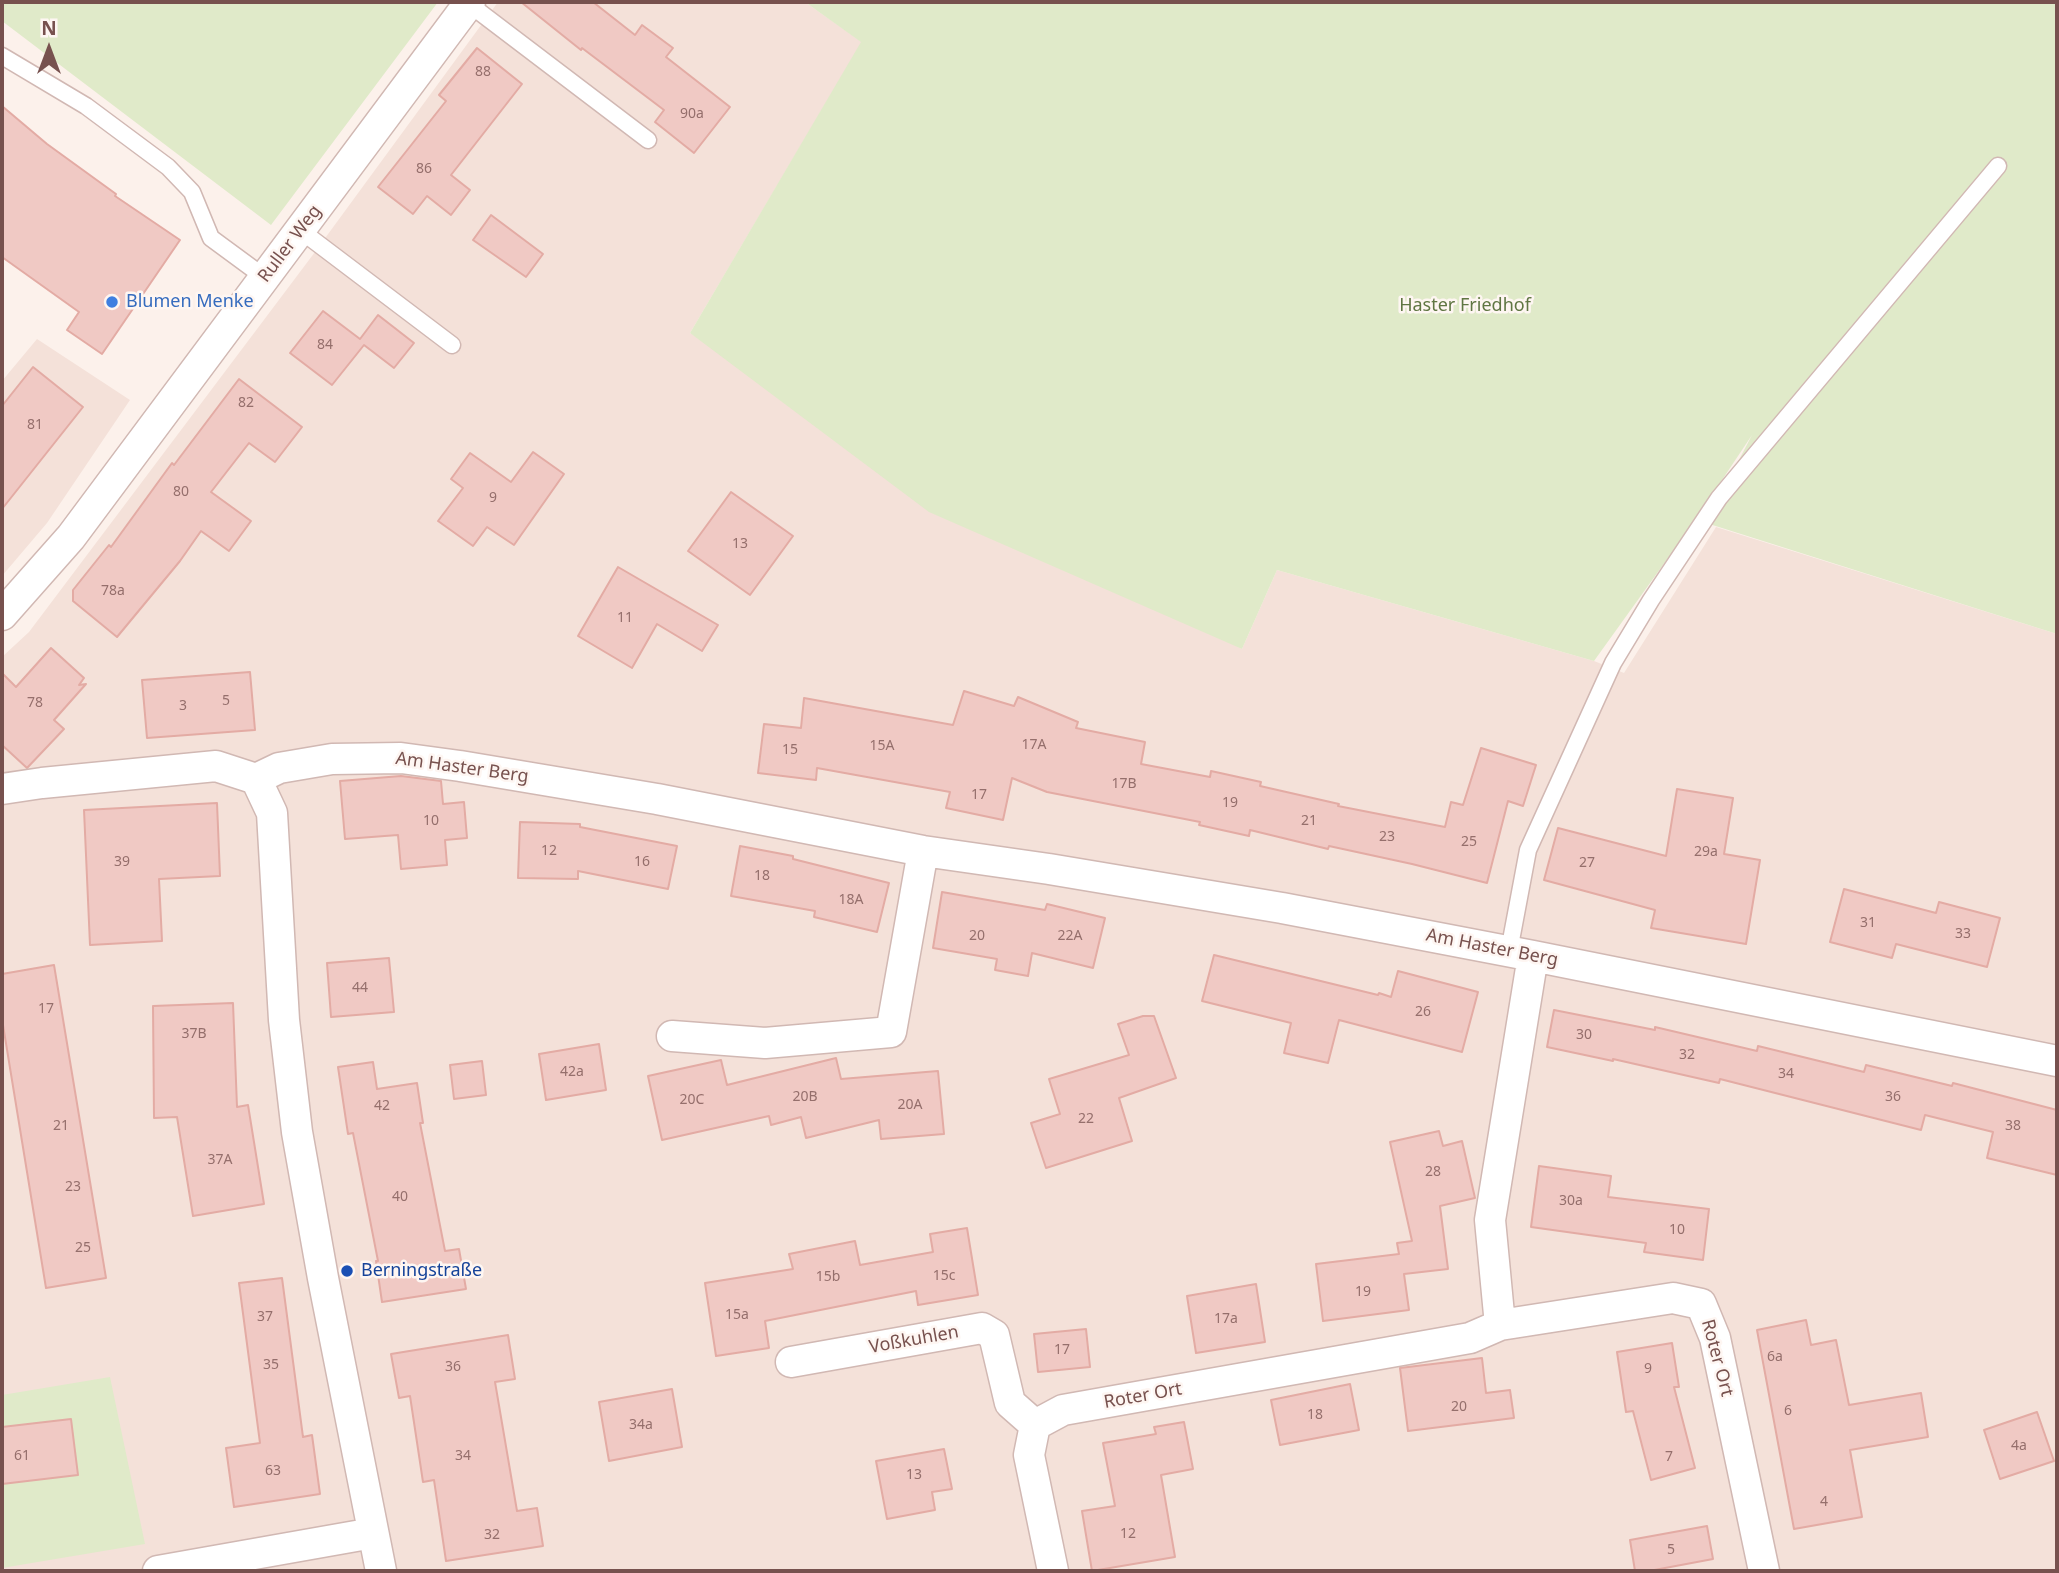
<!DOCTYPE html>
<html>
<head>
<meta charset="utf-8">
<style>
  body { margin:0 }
  #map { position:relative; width:2059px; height:1573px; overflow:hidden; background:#fcf1eb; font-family:"Noto Sans",sans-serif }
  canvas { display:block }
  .frame { position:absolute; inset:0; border:4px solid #77514e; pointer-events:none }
  .north { position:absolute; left:14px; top:14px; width:70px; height:70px; -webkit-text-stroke:5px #fef6f2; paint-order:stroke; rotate:0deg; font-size:19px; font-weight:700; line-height:28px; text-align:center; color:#77514e }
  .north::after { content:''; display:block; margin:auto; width:24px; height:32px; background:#77514e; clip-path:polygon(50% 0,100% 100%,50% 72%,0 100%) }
</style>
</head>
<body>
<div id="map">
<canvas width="2059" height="1573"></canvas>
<div class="frame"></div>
<div class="north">N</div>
</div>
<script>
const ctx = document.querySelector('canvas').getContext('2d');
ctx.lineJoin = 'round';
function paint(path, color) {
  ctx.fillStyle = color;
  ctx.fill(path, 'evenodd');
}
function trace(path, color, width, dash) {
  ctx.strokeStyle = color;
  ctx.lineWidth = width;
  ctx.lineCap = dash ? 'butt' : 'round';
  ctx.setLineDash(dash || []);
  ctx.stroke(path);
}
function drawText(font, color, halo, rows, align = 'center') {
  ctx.font = font + ' "Noto Sans",sans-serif';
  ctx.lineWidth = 5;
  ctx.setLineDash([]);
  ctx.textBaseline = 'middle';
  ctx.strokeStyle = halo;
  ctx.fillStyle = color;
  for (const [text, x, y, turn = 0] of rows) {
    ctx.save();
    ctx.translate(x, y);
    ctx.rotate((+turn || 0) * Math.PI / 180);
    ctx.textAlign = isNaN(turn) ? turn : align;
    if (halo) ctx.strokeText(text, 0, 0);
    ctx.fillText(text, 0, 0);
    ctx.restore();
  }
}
const residential = new Path2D(`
  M 498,2 L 805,2 L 862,42 L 690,333 L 1242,649 L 1277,570 L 1594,661 L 1624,673 L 1716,527 L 2057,634 L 2057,1571 L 2,1571 L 2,657 L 29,632 L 312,256 Z
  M 37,339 L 130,400 L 47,523 L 2,576 L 2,381 Z`);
const green = new Path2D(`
  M 2,2 L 438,2 L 271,225 L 2,21 Z
  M 805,2 L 2057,2 L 2057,634 L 1703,522 L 1719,498 L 1752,435 L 1696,519 L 1594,661 L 1277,570 L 1242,649 L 929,512 L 690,333 L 861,42 Z
  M 110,1377 L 145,1544 L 2,1568 L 2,1395 Z`);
const building = new Path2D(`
  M 521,2 L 593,2 L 635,35 L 642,25 L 673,48 L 666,57 L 730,107 L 694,153 L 655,122 L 664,110 L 582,48 L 581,50 Z
  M 477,48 L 522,84 L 451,175 L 470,190 L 451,215 L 427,196 L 413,214 L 378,187 L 446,101 L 439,95 Z
  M 2,106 L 47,144 L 116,194 L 115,196 L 180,240 L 102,354 L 67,330 L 79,312 L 2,257 Z
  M 491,215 L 543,254 L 526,277 L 473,240 Z
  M 323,311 L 360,339 L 378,315 L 414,343 L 394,368 L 364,345 L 332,385 L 290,353 Z
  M 33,367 L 83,407 L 2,509 L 2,406 Z
  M 239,379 L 302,427 L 275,462 L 249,443 L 211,492 L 251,521 L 229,551 L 201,531 L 180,561 L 117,637 L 73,601 L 73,590 L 109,545 L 111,547 L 172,463 L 174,465 Z
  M 533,452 L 564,474 L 514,545 L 487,527 L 473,546 L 438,521 L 463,488 L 451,479 L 470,453 L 511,482 Z
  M 731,492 L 793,536 L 750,595 L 688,551 Z
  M 618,567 L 718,625 L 702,651 L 657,624 L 632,668 L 578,636 Z
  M 51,648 L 84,678 L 79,685 L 86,684 L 54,720 L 64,729 L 27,768 L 2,745 L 2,673 L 16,687 Z
  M 250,672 L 255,730 L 147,738 L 142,680 Z
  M 964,691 L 1014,706 L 1018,697 L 1078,722 L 1076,728 L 1145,742 L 1141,764 L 1210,777 L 1211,771 L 1261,782 L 1260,786 L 1339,804 L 1338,806 L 1445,827 L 1451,802 L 1463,805 L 1481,748 L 1536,765 L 1523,806 L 1508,801 L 1487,883 L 1412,864 L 1329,846 L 1328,849 L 1250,830 L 1249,836 L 1199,825 L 1200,822 L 1047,792 L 1012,778 L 1003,820 L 946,808 L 950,792 L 817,768 L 816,780 L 758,773 L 764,724 L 801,728 L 804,698 L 953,725 Z
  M 401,776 L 441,781 L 443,804 L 464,802 L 467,838 L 445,840 L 447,865 L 401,869 L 398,835 L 345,839 L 340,781 Z
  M 1677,789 L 1733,798 L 1724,854 L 1760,860 L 1746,944 L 1651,928 L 1655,910 L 1544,880 L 1558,828 L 1666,856 Z
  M 217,803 L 220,876 L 159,879 L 162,941 L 90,945 L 84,810 Z
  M 520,822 L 580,824 L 580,827 L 677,846 L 668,889 L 578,871 L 578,879 L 518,878 Z
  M 740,846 L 793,856 L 793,859 L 889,883 L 877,932 L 814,917 L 815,911 L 731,896 Z
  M 1844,889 L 1936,913 L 1939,902 L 2000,918 L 1987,967 L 1896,944 L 1892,958 L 1830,942 Z
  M 942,892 L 1045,910 L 1047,904 L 1105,918 L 1093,968 L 1032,953 L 1028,976 L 995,970 L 997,959 L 933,948 Z
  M 1214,955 L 1378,995 L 1379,993 L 1391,997 L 1398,971 L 1478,992 L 1462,1052 L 1339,1020 L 1328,1063 L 1284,1053 L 1291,1023 L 1202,1001 Z
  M 389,958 L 394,1012 L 331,1017 L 327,963 Z
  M 54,965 L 106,1278 L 46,1288 L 2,1019 L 2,974 Z
  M 233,1003 L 237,1107 L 248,1105 L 264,1204 L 193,1216 L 177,1117 L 154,1118 L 153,1006 Z
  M 1554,1010 L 1655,1030 L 1655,1027 L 1757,1051 L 1758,1046 L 1864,1072 L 1866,1065 L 1952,1086 L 1953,1083 L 2057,1110 L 2057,1175 L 1987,1158 L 1993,1132 L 1925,1115 L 1921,1130 L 1720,1079 L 1719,1083 L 1613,1059 L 1613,1061 L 1547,1047 Z
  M 1143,1016 L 1154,1016 L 1176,1078 L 1119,1098 L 1132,1141 L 1046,1168 L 1031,1123 L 1060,1114 L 1049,1079 L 1129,1055 L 1118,1024 Z
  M 599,1044 L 606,1090 L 546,1100 L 539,1054 Z
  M 836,1058 L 841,1079 L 938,1071 L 944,1134 L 881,1139 L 879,1120 L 806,1138 L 801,1117 L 771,1125 L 769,1116 L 662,1140 L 648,1076 L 721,1060 L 727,1085 Z
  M 482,1061 L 486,1095 L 454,1099 L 450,1065 Z
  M 373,1062 L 377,1089 L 417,1083 L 423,1123 L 420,1123 L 445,1251 L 459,1249 L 466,1289 L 382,1302 L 376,1261 L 378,1261 L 353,1133 L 348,1134 L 338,1067 Z
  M 1439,1131 L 1443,1146 L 1462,1141 L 1475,1198 L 1440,1206 L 1448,1269 L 1404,1274 L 1409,1310 L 1323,1321 L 1316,1264 L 1399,1254 L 1397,1243 L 1412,1241 L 1390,1142 Z
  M 1539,1166 L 1611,1176 L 1608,1197 L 1709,1209 L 1703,1260 L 1644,1252 L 1646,1243 L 1531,1227 Z
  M 967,1228 L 978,1295 L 918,1305 L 916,1291 L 765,1321 L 769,1348 L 716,1356 L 705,1283 L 793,1269 L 789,1254 L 855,1241 L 860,1265 L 933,1252 L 930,1234 Z
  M 282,1278 L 303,1437 L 312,1435 L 320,1494 L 234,1507 L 226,1448 L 260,1443 L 239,1283 Z
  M 1256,1284 L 1265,1342 L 1196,1353 L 1187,1296 Z
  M 1806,1320 L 1811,1345 L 1836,1340 L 1849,1405 L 1921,1393 L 1928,1437 L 1850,1450 L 1862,1517 L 1794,1529 L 1757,1330 Z
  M 1086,1329 L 1090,1367 L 1038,1372 L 1034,1334 Z
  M 508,1335 L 515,1379 L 495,1382 L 517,1511 L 537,1508 L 543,1546 L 446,1561 L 434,1480 L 423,1482 L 410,1396 L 399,1398 L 391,1354 Z
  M 1672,1343 L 1679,1387 L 1674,1387 L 1695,1468 L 1651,1480 L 1633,1411 L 1626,1412 L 1617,1352 Z
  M 1482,1358 L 1486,1393 L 1510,1390 L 1514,1418 L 1408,1431 L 1400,1368 Z
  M 1350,1384 L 1359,1430 L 1280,1445 L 1271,1400 Z
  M 672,1389 L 682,1447 L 609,1461 L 599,1402 Z
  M 2037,1412 L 2054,1461 L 2000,1479 L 1984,1430 Z
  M 71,1419 L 78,1475 L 2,1484 L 2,1427 Z
  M 1184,1422 L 1193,1469 L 1161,1475 L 1175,1557 L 1092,1571 L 1082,1511 L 1115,1506 L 1103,1443 L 1156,1434 L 1154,1427 Z
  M 944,1449 L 952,1489 L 932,1492 L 935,1510 L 887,1519 L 876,1461 Z
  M 1707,1526 L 1713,1559 L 1649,1571 L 1635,1571 L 1630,1540 Z`);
const service = new Path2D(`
  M 469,4 L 648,140
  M 2,56 L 86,106 L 168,167 L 192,192 L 211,238 L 264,277
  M 300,230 L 452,345
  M 1509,951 L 1528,850 L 1613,663 L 1651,600 L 1719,498 L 1998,166`);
const minor = new Path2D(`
  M 2,615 L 71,537 L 470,2
  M 256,779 L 272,813 L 284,1020 L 297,1132 L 323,1278 L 381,1571
  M 2,789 L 42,783 L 216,766 L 256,779 L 279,768 L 332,759 L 401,758 L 460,766 L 657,799 L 923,851 L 1049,869 L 1282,908 L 1533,956 L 2057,1061
  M 672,1036 L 765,1043 L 891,1032 L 923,851
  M 1500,1325 L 1490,1220 L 1533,956
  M 791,1362 L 982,1328 L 994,1335 L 1010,1403 L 1035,1425 L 1029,1455 L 1053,1571
  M 1035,1425 L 1063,1410 L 1470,1338 L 1500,1325 L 1673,1298 L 1701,1304 L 1715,1338 L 1764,1571
  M 158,1571 L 373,1533`);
const markers = [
  [112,302,7,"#3f7fe0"],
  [347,1271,7,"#1a4fb4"]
];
const numberNames = [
  ["88",483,72],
  ["90a",692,114],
  ["86",424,169],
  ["84",325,345],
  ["82",246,403],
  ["81",35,425],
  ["80",181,492],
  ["9",493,498],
  ["13",740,544],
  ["78a",113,591],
  ["11",625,618],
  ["5",226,701],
  ["78",35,703],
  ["3",183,706],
  ["17A",1034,745],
  ["15A",882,746],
  ["15",790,750],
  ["17B",1124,784],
  ["17",979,795],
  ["19",1230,803],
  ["10",431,821],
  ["21",1309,821],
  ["23",1387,837],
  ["25",1469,842],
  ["12",549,851],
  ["29a",1706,852],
  ["39",122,862],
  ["16",642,862],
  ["27",1587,863],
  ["18",762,876],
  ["18A",851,900],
  ["31",1868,923],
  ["33",1963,934],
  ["20",977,936],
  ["22A",1070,936],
  ["44",360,988],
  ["17",46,1009],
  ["26",1423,1012],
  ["37B",194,1034],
  ["30",1584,1035],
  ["32",1687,1055],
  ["42a",572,1072],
  ["34",1786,1074],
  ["20B",805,1097],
  ["36",1893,1097],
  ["20C",692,1100],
  ["20A",910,1105],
  ["42",382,1106],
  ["22",1086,1119],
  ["21",61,1126],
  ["38",2013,1126],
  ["37A",220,1160],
  ["28",1433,1172],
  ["23",73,1187],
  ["40",400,1197],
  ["30a",1571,1201],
  ["10",1677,1230],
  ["25",83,1248],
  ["15c",944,1276],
  ["15b",828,1277],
  ["19",1363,1292],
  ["15a",737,1315],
  ["37",265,1317],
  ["17a",1226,1319],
  ["17",1062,1350],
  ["6a",1775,1357],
  ["35",271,1365],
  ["36",453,1367],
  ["9",1648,1369],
  ["20",1459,1407],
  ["6",1788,1411],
  ["18",1315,1415],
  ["34a",641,1425],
  ["4a",2019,1446],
  ["61",22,1456],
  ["34",463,1456],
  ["7",1669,1457],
  ["63",273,1471],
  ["13",914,1475],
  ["4",1824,1502],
  ["12",1128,1534],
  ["32",492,1535],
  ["5",1671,1550]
];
const streetNames = [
  ["Ruller Weg",290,244,-53],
  ["Am Haster Berg",462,768,8],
  ["Am Haster Berg",1492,948,11],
  ["Voßkuhlen",914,1340,-10],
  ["Roter Ort",1717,1358,75],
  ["Roter Ort",1143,1396,-10]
];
const shopNames = [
  ["Blumen Menke",126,302]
];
const parkNames = [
  ["Haster Friedhof",1465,306]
];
const transitNames = [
  ["Berningstraße",361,1271]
];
paint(residential, '#f4e1d9');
paint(green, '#e0eac9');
paint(building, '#f0c9c4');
trace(building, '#e3aba4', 2);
trace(service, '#d1b8b3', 19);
trace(minor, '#d1b8b3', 33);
trace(service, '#fff', 16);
trace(minor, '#fff', 30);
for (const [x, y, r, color] of markers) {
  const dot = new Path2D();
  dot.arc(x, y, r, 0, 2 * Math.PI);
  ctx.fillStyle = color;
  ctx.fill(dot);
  trace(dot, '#fef6f2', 2.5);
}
drawText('14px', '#956f6c', null, numberNames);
drawText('18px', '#77514e', '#fef6f2', streetNames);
drawText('18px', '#366cbe', '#fef6f2', shopNames, 'left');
drawText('18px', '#607643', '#fef6f2', parkNames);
drawText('18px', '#164399', '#fef6f2', transitNames, 'left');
</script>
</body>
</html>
